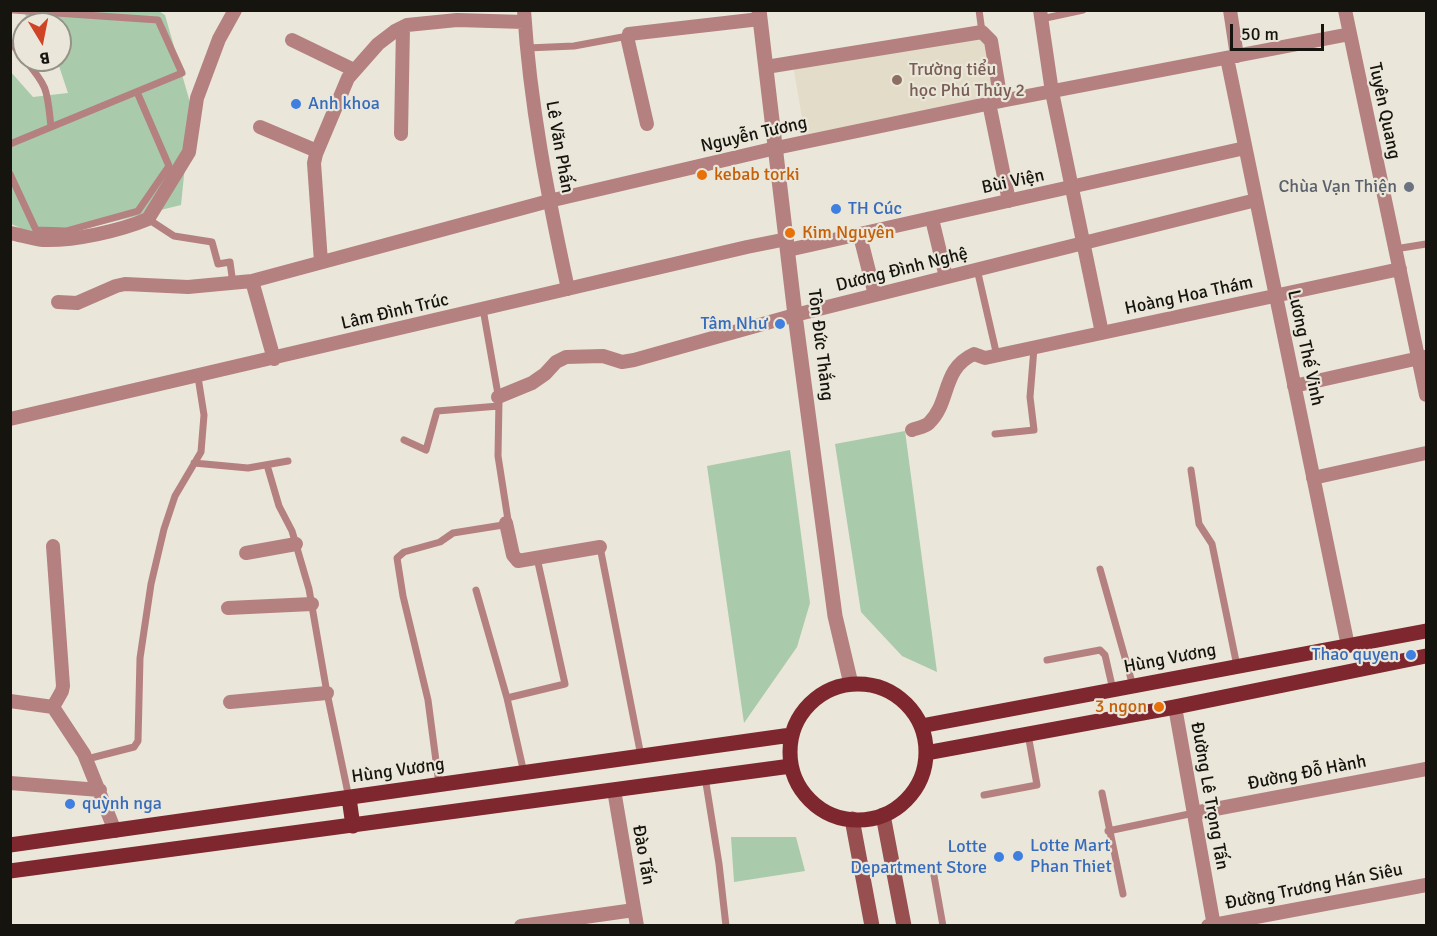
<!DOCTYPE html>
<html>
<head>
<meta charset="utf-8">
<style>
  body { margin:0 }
  #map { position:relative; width:1437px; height:936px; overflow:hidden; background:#eae6d9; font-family:Signika,sans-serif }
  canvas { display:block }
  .frame { position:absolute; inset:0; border:12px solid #15140f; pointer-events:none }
  .north { position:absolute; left:12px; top:12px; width:60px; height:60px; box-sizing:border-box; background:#eae6d9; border:2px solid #959288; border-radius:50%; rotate:170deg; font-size:16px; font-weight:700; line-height:24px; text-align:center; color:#15140f }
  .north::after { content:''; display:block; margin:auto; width:21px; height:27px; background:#cf4426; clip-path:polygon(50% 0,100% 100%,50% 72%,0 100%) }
  .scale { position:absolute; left:1230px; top:24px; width:94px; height:27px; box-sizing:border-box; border:3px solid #15140f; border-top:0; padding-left:8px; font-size:18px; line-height:21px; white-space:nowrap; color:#15140f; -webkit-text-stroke:4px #eae6d9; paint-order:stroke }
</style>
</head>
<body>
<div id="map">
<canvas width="1437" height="936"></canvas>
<div class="frame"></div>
<div class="north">B</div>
<div class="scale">50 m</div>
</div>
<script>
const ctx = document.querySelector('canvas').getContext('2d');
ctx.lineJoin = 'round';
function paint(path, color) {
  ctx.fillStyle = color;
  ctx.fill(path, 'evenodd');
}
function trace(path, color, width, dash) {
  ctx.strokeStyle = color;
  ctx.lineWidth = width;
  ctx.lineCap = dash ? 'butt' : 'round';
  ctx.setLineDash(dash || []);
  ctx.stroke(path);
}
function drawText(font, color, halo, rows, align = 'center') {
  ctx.font = font + ' Signika,sans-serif';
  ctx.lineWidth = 4.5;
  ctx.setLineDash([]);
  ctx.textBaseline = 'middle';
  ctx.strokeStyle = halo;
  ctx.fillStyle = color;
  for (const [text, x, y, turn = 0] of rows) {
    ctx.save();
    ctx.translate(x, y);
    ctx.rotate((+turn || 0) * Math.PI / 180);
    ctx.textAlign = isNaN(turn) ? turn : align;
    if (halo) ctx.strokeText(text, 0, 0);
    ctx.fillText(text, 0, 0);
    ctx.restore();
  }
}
const built = new Path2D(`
  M 990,35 L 1002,96 L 805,135 L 793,65 Z`);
const green = new Path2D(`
  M 157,10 L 165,15 L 191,106 L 181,205 L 59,235 L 30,232 L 11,224 L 10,71 L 33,97 L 68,93 L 57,60 L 60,60 L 60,24 L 33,24 L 25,15 L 28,11 Z
  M 905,431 L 937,672 L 902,656 L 861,612 L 835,444 Z
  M 790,450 L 810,603 L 797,647 L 744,723 L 707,466 Z
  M 731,837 L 796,837 L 805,871 L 734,882 Z`);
const service = new Path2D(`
  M 979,10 L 982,32
  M 1041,19 L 1083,10
  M 10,42 L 24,58
  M 527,48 L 574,46 L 628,36
  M 25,60 C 49,88 47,91 51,127
  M 10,144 L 182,73 L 158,20 L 13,10
  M 10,174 L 36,230 L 66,231 L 138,211 L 169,166 L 137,92
  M 148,219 L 174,236 L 212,242 L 218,264 L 230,262 L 233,284
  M 1395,249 L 1426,244
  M 977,269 L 997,356
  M 995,434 L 1034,430 L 1030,397 L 1034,348
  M 404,440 L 426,450 L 437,411 L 499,406
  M 194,463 L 248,468 L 288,461
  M 267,465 L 279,506 L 292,531 L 309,589 L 327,693 L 349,798
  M 1191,470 L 1199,524 L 1212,544 L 1237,666
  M 600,547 L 641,756
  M 1100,569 L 1133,686
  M 476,590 L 507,698
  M 1047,660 L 1100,650 L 1105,655 L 1113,690
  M 87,759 L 134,747 L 138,741 L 140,658 L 151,584 L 164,529 L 175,496 L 201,452 L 204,415 L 198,377
  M 524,773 L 507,698 L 565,684 L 537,558
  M 705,777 L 719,864 L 726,926
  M 439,784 L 428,700 L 403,596 L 397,558 L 404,552 L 440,542 L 453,533 L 503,525 L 508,520 L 498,456 L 499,400 L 483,309
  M 1102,793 L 1123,894
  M 984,795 L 1037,785 L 1028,734
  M 1108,831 L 1194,813
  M 933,870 L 943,926`);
const minor = new Path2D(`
  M 524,10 C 530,105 548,197 568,289
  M 1040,10 L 1052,92 L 1102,333
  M 1230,10 L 1237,56
  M 1345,10 L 1426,395
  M 292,40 L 354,70
  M 1227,58 L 1348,646
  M 766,67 L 982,32 L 991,41 L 1001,101
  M 989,103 L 1009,201
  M 647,124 L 628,41 L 629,34 L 760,19
  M 260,127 L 317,151
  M 401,134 L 403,27
  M 932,219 L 946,277
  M 10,233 C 21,235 32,239 43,240 C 75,241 119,231 148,219 L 189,152 L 197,98 L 219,39 L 235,10
  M 860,236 L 875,295
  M 788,250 L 1245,148
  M 321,262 L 314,163 L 316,154 L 348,78 L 378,44 L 395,31 L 407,25 L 457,20 L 524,22
  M 58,302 L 77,303 L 116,286 L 125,284 L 188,287 L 252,281
  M 274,359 L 252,281 L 549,201 L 776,148 L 1001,101 L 1350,34
  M 1294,386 L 1424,357
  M 498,397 L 532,383 L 545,374 L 556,362 L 566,357 L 603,356 L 622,362 L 634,360 L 795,315 L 1256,200
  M 10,419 L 747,247 L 787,239
  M 912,430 C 917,428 925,427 929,423 C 951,402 941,369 974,354 L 985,358 L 1400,269
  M 1313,478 L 1426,453
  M 506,523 L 513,555 L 518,561 L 600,547
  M 53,546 L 63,686 L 62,691 L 53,707 L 84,754 L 115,831
  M 246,553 L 296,544
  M 228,608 L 312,604
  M 10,701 L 53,707
  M 230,702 L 327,693
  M 1175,707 L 1214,926
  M 10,783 L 100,790
  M 614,790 L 637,926
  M 1194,813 L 1426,769
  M 521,926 L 634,910
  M 1208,926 L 1426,885`);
const tertiary = new Path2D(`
  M 759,10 L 795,315 L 835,616 L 851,684`);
const secondary = new Path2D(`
  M 883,815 L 904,926
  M 852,819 L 872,926`);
const primary = new Path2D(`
  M790 752a68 68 0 1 1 136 0a68 68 0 1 1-136 0Z
  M 921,726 L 1426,631
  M 926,753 L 1175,707 L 1426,656
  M 349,798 L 353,826
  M 10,845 L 791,735
  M 10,871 L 791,766`);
const markers = [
  [897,80,6,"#8d6e63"],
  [296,104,6,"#3f7fe0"],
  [702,175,6,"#e8710a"],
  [1409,187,6,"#6b7280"],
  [836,209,6,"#3f7fe0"],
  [790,233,6,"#e8710a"],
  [780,324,6,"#3f7fe0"],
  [1411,655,6,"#3f7fe0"],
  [1159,707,6,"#e8710a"],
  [70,804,6,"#3f7fe0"],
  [1018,856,6,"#3f7fe0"],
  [999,857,6,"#3f7fe0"]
];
const educationNames = [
  ["Trường tiểu",909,70],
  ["học Phú Thủy 2",909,91]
];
const shopNames = [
  ["Anh khoa",308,104],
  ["TH Cúc",848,209],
  ["Tâm Như",768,324,"right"],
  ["Thao quyen",1399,655,"right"],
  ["quỳnh nga",82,804],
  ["Lotte Mart",1030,846],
  ["Phan Thiet",1030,867],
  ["Lotte",987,847,"right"],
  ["Department Store",987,868,"right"]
];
const streetNames = [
  ["Tuyên Quang",1384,111,78],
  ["Nguyễn Tương",754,135,-13],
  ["Lê Văn Phấn",559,147,80],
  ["Bùi Viện",1013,182,-12],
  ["Dương Đình Nghệ",902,270,-14],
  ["Hoàng Hoa Thám",1189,296,-12],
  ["Lâm Đình Trúc",395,312,-13],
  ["Tôn Đức Thắng",820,345,83],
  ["Lương Thế Vinh",1305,348,78],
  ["Hùng Vương",1170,659,-11],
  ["Hùng Vương",398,771,-8],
  ["Đường Đỗ Hành",1307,773,-11],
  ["Đường Lê Trọng Tấn",1209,796,80],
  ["Đào Tấn",643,855,80],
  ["Đường Trương Hán Siêu",1314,887,-11]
];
const foodNames = [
  ["kebab torki",714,175],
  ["Kim Nguyên",802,233],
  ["3 ngon",1147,707,"right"]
];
const worshipNames = [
  ["Chùa Vạn Thiện",1397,187]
];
paint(built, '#e3dcc8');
paint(green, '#a9caab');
trace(service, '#b48080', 7);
trace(minor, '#b48080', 14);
trace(tertiary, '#b48080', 15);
trace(secondary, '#974f50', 15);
trace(primary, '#7f272f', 15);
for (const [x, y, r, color] of markers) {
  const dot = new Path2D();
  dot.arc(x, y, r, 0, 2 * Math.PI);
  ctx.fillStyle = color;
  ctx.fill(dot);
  trace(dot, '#eae6d9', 2);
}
drawText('18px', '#785e54', '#eae6d9', educationNames, 'left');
drawText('18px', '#366cbe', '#eae6d9', shopNames, 'left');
drawText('18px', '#15140f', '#eae6d9', streetNames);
drawText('18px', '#c56008', '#eae6d9', foodNames, 'left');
drawText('18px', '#5b616d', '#eae6d9', worshipNames, 'right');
</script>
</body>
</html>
